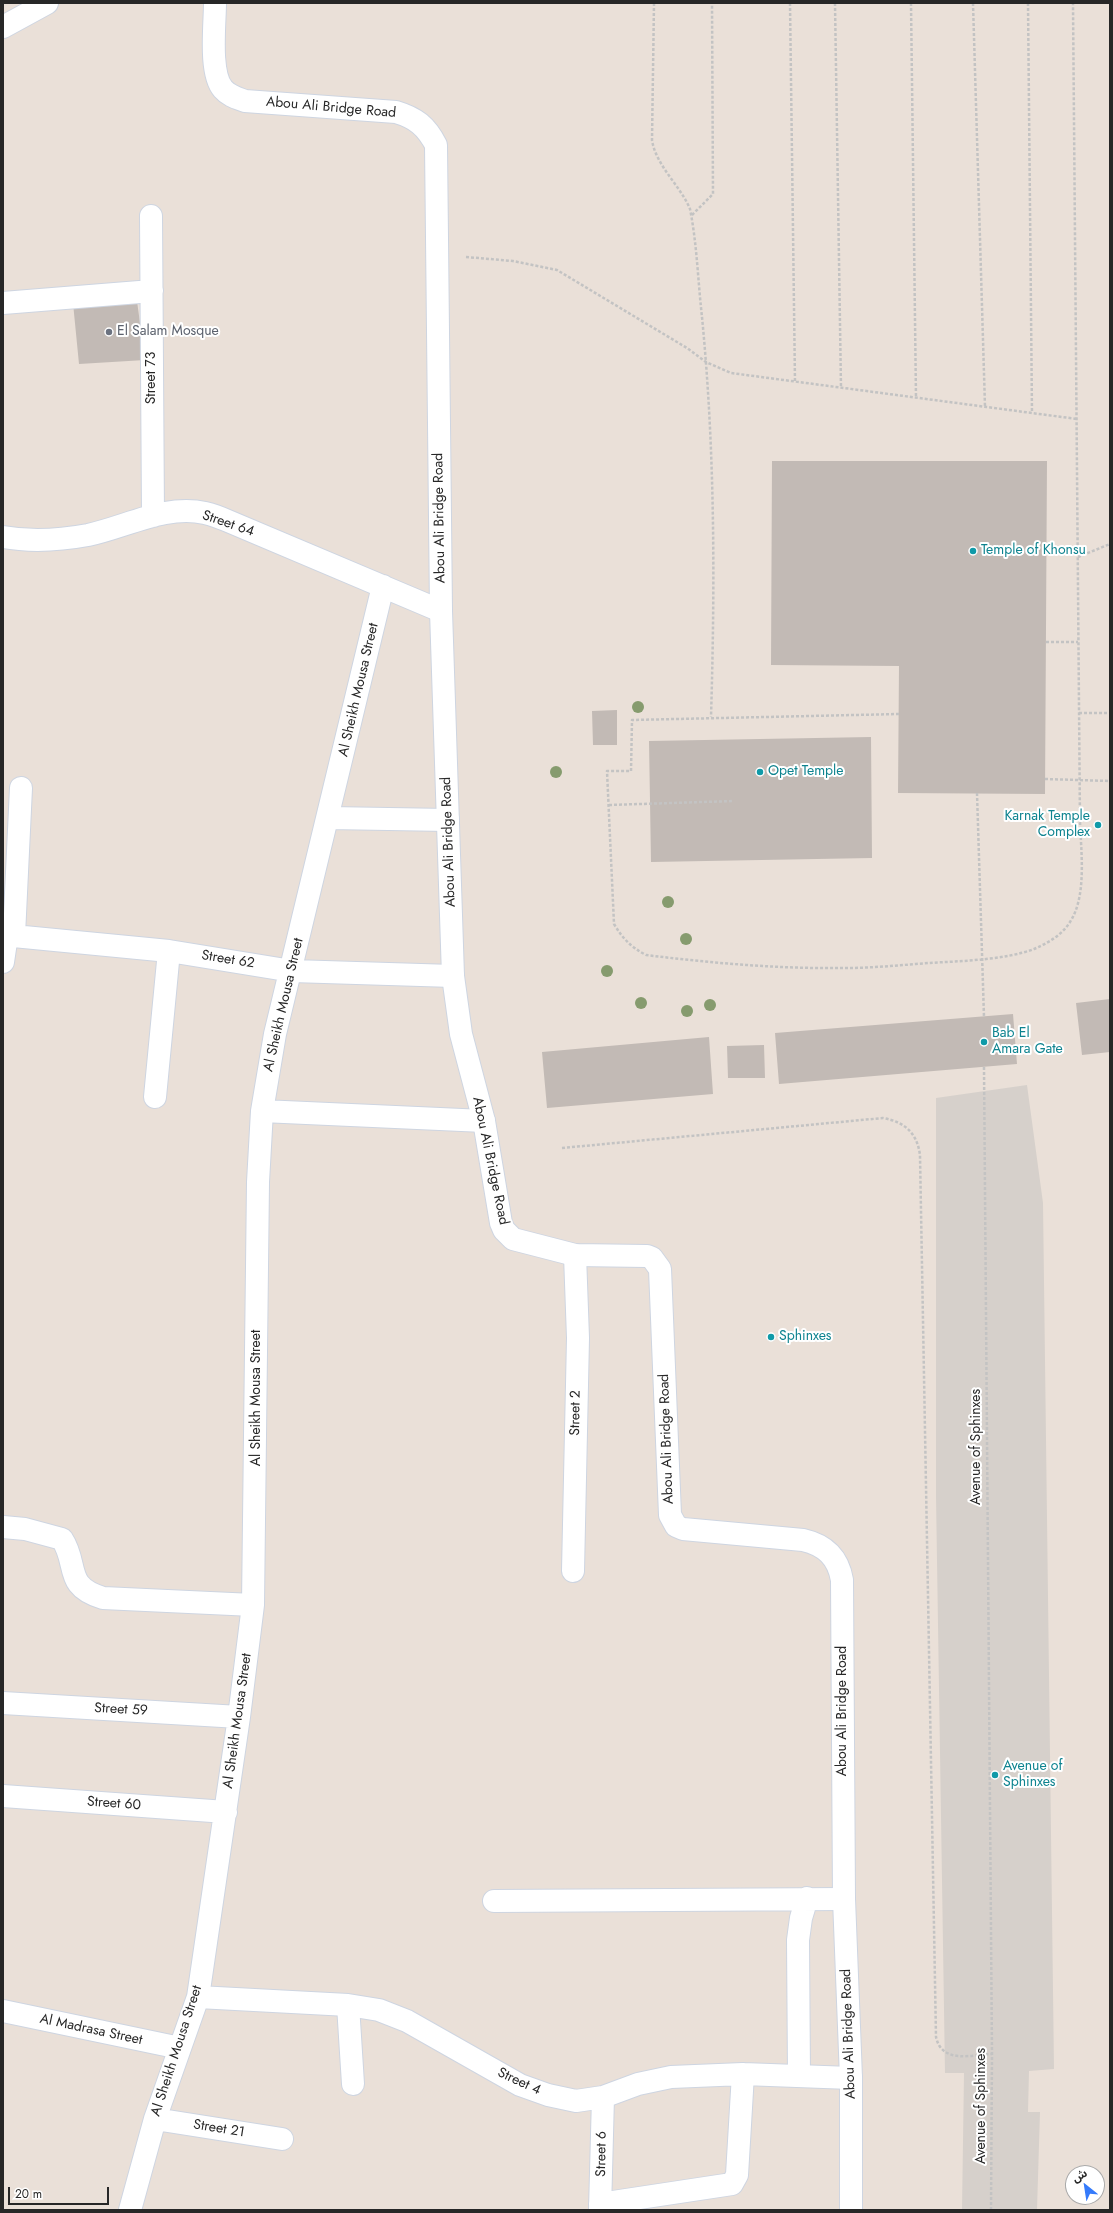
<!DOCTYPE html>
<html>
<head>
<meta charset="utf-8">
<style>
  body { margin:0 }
  #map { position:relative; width:1113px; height:2213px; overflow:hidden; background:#eae0d8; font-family:Jost,"Noto Sans Arabic",sans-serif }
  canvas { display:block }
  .frame { position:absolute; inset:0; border:4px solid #272727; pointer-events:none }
  .north { position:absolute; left:1065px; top:2165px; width:40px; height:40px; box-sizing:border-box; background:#fff; border:1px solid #a9a9a9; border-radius:50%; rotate:330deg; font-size:11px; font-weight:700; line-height:16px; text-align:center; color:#272727 }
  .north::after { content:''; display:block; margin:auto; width:14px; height:18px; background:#357bfb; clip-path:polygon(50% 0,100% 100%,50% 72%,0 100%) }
  .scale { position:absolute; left:8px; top:2187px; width:101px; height:18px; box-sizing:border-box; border:2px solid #272727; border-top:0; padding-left:5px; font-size:12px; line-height:14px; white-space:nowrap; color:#272727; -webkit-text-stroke:3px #fff; paint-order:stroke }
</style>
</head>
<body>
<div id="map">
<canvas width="1113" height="2213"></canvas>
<div class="frame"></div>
<div class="north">ش</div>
<div class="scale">20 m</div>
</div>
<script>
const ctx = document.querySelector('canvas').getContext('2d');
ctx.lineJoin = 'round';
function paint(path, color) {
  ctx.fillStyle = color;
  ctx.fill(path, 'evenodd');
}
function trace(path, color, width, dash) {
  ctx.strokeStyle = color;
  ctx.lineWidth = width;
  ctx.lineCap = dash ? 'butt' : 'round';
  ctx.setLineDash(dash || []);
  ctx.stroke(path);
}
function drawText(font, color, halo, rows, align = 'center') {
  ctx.font = font + ' Jost,sans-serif';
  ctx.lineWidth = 4;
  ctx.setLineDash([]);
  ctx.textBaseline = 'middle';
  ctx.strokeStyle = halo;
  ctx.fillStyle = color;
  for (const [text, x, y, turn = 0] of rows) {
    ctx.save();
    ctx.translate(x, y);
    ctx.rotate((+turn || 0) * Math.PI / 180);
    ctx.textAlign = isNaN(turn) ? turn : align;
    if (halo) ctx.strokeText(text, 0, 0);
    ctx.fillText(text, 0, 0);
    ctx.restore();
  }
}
const plaza = new Path2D(`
  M 1027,1085 L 1043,1203 L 1054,2069 L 1029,2071 L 1028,2112 L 1040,2112 L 1037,2210 L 962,2210 L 964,2073 L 945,2073 L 936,1496 L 936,1098 Z`);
const building = new Path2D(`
  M 137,301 L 145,360 L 79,364 L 73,303 Z
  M 772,461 L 1047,461 L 1045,794 L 898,793 L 899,666 L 771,665 Z
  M 617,710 L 617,745 L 593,745 L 592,711 Z
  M 871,737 L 872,858 L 651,862 L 649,741 Z
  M 1110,999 L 1110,1052 L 1082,1055 L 1076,1003 Z
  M 1013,1014 L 1017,1064 L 779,1084 L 775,1033 Z
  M 709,1037 L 713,1094 L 547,1108 L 542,1052 Z
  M 764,1045 L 765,1078 L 728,1078 L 727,1046 Z`);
const path = new Path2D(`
  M 654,3 L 652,140 C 656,166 680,185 690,209 C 697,244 698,282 702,317 C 715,451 715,584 711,717
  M 790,3 L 795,382
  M 835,3 L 841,388
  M 911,3 L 916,398
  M 973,3 L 985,407
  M 1028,3 L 1032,413
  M 692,215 L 713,194 L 712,3
  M 466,257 L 513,261 L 557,270 L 687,348 L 706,362 L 731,373 L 1077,419
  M 1078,557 L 1110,544
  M 1046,642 L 1078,642
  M 1079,713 L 1110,713
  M 899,714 L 632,720 L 631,771 L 607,771 L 614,924 C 623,939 631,947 646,955 C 711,963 779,969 845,968 C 873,968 901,965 929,963 C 961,961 1005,960 1034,949 C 1048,943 1062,935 1070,922 C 1087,896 1081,852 1080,822 L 1073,3
  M 1045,779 L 1110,781
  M 977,793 L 984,1017
  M 609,805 L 734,801
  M 984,1067 L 992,2054 L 991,2210
  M 562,1148 L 883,1118 C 905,1122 917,1133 920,1155 L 936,2037 C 942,2064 971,2055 992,2054`);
const minor = new Path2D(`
  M 3,27 L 47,3
  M 151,216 L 153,516
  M 3,303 L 152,291
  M 3,537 C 31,542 61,540 88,535 C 126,527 166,504 205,513 C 213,515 221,518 228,521 L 441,611
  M 329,818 L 448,820
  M 3,935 L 169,951 L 292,971 L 453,976
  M 14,935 L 21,788
  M 3,962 L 7,935
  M 155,1097 L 169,951
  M 262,1111 L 484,1121
  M 3,1527 L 25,1529 L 62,1539 C 79,1565 63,1586 103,1598 L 253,1605
  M 573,1571 L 578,1338 L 575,1255
  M 3,1703 L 239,1717
  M 3,1796 L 226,1812
  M 494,1901 L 844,1899
  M 198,1997 L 348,2005 L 379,2010 L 407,2021 L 520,2085 L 548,2095 L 576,2101 L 603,2097 L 638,2084 L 671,2077 L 743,2074 L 851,2078
  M 348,2005 L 353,2084
  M 3,2011 L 180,2048
  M 799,2075 L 798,1940 L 801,1918 L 807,1898
  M 155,2119 L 282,2139
  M 600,2204 L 732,2184 L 737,2175 L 743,2074
  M 130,2210 L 155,2119 L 198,1997 L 239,1717 L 253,1605 L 258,1182 L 262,1111 L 275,1034 L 383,586
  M 600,2210 L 603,2097`);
const tertiary = new Path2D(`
  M 215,3 C 215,24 209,73 223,89 C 229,96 237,98 245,101 L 396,112 C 416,118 426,126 436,145 L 441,611 L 453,976 L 461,1034 L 484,1121 L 501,1223 L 504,1230 L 513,1239 L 575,1255 L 647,1256 L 652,1258 L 660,1269 L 670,1515 L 676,1526 L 683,1529 L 803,1540 C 825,1545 838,1557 842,1580 L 844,1899 L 851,2078 L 851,2210`);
const trees = [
  [638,707],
  [556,772],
  [668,902],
  [686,939],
  [607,971],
  [641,1003],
  [710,1005],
  [687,1011]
];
const markers = [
  [109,332,4,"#6b7280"],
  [973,551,4,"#0f9aa8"],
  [760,772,4,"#0f9aa8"],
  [1098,825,4,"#0f9aa8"],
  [984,1042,4,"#0f9aa8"],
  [771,1337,4,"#0f9aa8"],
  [995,1775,4,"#0f9aa8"]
];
const streetNames = [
  ["Abou Ali Bridge Road",331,108,5],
  ["Street 73",152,378,-90],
  ["Abou Ali Bridge Road",440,518,-91],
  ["Street 64",228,524,19],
  ["Al Sheikh Mousa Street",359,690,-77],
  ["Abou Ali Bridge Road",449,842,-92],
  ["Street 62",228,960,9],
  ["Al Sheikh Mousa Street",284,1005,-77],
  ["Abou Ali Bridge Road",490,1161,78],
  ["Al Sheikh Mousa Street",257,1398,-90],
  ["Street 2",576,1413,-89],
  ["Abou Ali Bridge Road",667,1439,-92],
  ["Avenue of Sphinxes",977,1447,-90],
  ["Street 59",121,1710,3],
  ["Abou Ali Bridge Road",843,1711,-90],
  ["Al Sheikh Mousa Street",238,1721,-82],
  ["Street 60",114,1804,4],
  ["Al Madrasa Street",91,2030,12],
  ["Abou Ali Bridge Road",849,2034,-92],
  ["Al Sheikh Mousa Street",177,2051,-72],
  ["Street 4",519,2082,25],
  ["Avenue of Sphinxes",982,2106,-90],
  ["Street 21",219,2129,9],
  ["Street 6",602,2154,-89]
];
const worshipNames = [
  ["El Salam Mosque",117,332]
];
const cultureNames = [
  ["Temple of Khonsu",981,551],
  ["Opet Temple",768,772],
  ["Karnak Temple",1090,817,"right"],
  ["Complex",1090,833,"right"],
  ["Bab El",992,1034],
  ["Amara Gate",992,1050],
  ["Sphinxes",779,1337],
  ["Avenue of",1003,1767],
  ["Sphinxes",1003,1783]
];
paint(plaza, '#d6d0cb');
paint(building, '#c2bab5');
trace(minor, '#ced5e1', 24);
trace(tertiary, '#ced5e1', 24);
trace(path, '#c3c3c3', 2.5, [3, 2]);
trace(minor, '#fff', 22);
trace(tertiary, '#fff', 22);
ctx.fillStyle = '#869b6e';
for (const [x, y] of trees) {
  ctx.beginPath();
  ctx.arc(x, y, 6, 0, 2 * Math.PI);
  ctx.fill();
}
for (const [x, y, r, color] of markers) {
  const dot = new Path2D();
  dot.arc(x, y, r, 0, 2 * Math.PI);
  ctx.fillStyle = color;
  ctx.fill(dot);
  trace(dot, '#fff', 1.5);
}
drawText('14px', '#272727', '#fff', streetNames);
drawText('14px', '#5b616d', '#fff', worshipNames, 'left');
drawText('14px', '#0d838f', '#fff', cultureNames, 'left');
</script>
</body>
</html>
